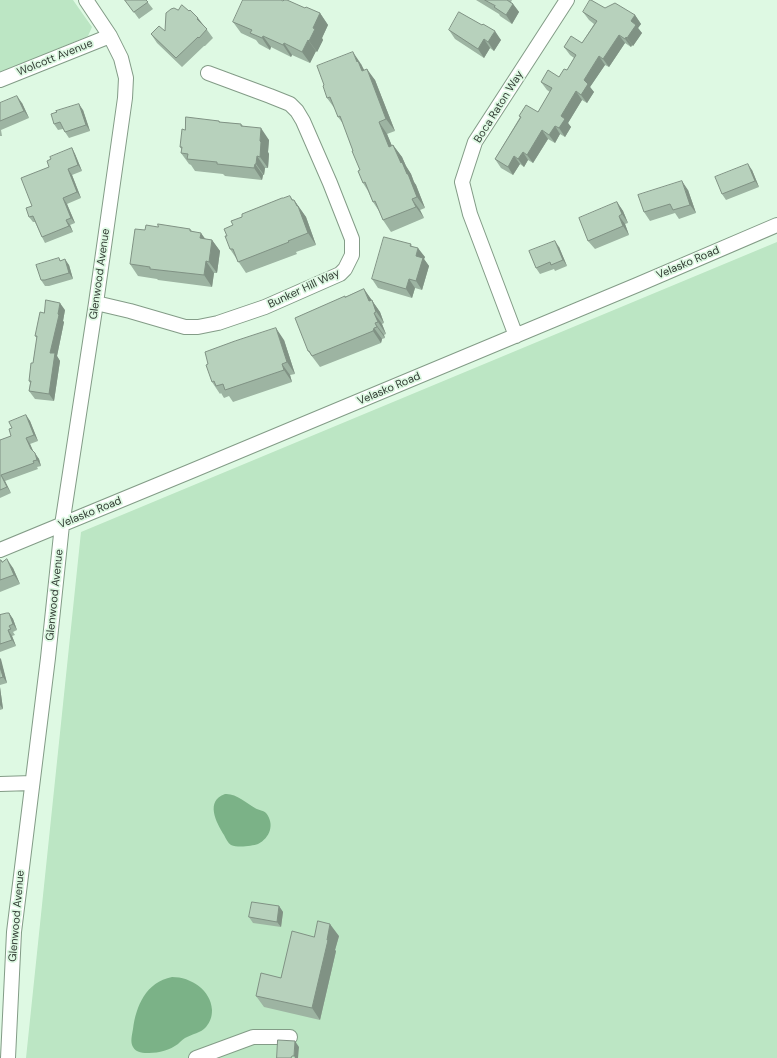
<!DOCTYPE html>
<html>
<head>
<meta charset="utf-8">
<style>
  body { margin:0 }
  canvas { display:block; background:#def9e3 }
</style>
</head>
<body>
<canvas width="777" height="1058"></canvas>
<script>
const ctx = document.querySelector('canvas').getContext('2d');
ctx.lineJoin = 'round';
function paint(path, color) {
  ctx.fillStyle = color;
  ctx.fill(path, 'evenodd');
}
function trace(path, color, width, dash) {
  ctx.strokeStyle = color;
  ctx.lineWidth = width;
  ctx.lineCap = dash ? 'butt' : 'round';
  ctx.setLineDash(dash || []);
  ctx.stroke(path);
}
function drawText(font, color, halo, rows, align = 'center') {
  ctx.font = font + ' "DM Sans",sans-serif';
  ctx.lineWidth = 3.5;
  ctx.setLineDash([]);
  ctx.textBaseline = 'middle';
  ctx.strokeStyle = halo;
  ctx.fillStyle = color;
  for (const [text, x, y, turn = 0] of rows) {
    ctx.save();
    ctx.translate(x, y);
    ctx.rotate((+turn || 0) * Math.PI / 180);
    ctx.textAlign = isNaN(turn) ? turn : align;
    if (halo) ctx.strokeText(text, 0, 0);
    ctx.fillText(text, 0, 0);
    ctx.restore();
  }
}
const green = new Path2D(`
  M 0,0 L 73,0 L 92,27 L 88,36 L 0,73 Z
  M 777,242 L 777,1058 L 26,1058 L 81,532 Z`);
const water = new Path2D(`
  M 225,794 C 236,793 246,803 255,808 C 258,810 263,810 266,813 C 275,824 270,838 258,844 C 252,846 238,848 231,845 C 228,843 226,839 224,835 C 216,822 205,801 225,794 Z
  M 172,977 C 191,977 211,990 212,1010 C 212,1017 210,1022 206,1027 C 201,1033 192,1034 185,1038 C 182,1040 180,1042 178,1044 C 170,1050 159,1053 149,1053 C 144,1053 136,1053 133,1047 C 130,1042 132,1035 133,1029 C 136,1006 146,982 172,977 Z`);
const minor = new Path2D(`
  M 0,80 L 110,36
  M 96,303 L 130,311 L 185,327 L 198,327 L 218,323 L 265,307 L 340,274 L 345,269 L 352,255 L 352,239 L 330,183 L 303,121 L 297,111 L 290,104 L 270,96 L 208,73
  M 516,336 L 470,214 L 462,182 L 475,142 L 567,0
  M 0,550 L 189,472 L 637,285 L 777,225
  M 0,784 L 32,783
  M 8,1058 L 14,932 L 48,658 L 62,525 L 96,303 L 125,98 L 126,78 L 121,58 L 110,36 L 86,0
  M 196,1058 L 253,1037 L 290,1037`);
const wall = new Path2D(`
  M 125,0 L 146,0 L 153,9 L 139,19 Z
  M 476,0 L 512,0 L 511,2 L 513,4 L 519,12 L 512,24 L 500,16 L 499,14 Z
  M 305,8 L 320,13 L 328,25 L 322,38 L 323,40 L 317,52 L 316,51 L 310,63 L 292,55 L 291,57 L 271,47 L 270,50 L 259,44 L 256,40 L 241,33 L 233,22 Z
  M 605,8 L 635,15 L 641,24 L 638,28 L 642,33 L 633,46 L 632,45 L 631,47 L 625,43 L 609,67 L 605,65 L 590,87 L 594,92 L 587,103 L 582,100 L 568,123 L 571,127 L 565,137 L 560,134 L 555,143 L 548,139 L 533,163 L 528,160 L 524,167 L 520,164 L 513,175 L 501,168 L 495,159 L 520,117 L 519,116 L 538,112 L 550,92 L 547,90 L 541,82 L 559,77 L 567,70 L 574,58 L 570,55 L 564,47 L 582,43 L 594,24 L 589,20 L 583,12 Z
  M 482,25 L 501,40 L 494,51 L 490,48 L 484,58 L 455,39 L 449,30 Z
  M 205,27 L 213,38 L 205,46 L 204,46 L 182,67 L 157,43 L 151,34 L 165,31 Z
  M 361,64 L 364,70 L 375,80 L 395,131 L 387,134 L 392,146 L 393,145 L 402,157 L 406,166 L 411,174 L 414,182 L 416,185 L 425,208 L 420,210 L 424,218 L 391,232 L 383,220 L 379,211 L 373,202 L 368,191 L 363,183 L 360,170 L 353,151 L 344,125 L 338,117 L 335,109 L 327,98 Z
  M 0,103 L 22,103 L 29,118 L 1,130 L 2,136 L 0,136 Z
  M 83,110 L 90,131 L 69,138 L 63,129 L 58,130 L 54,124 Z
  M 219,121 L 220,122 L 241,124 L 243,126 L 269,140 L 268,152 L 269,154 L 268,168 L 265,168 L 264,175 L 263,175 L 262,180 L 225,176 L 223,174 L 195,171 L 191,165 L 189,164 L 181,153 L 182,150 L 180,147 L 185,130 Z
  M 72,148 L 75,154 L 82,171 L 72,175 L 81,198 L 67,204 L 75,223 L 70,225 L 73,232 L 45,243 L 42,237 L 35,222 L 33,222 L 29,217 L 32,206 L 49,167 L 51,159 Z
  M 752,170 L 759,187 L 726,200 L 722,194 Z
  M 688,190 L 696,213 L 679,219 L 675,213 L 650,221 L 644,212 Z
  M 294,200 L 306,217 L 316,245 L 296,252 L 297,254 L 246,273 L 230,249 L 227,236 L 233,225 L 242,217 Z
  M 617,202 L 623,211 L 628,223 L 625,224 L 629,235 L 595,249 L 588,241 Z
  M 158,227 L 190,229 L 192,231 L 206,239 L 212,240 L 220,251 L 217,273 L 214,273 L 212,287 L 158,280 L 157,279 L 138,276 L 130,264 Z
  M 411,244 L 412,247 L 425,257 L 424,259 L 429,266 L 422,290 L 415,288 L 412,298 L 378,288 L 372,279 Z
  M 559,247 L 567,266 L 555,271 L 554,269 L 540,274 L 536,268 Z
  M 61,260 L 69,265 L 73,279 L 49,286 L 45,286 L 41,280 Z
  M 364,289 L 380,312 L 384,323 L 382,324 L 386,334 L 384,335 L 385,338 L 382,339 L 381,343 L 320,367 L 308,351 L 345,297 Z
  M 65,310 L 63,321 L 64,322 L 57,356 L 60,361 L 54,401 L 35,399 L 29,391 L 30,383 L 29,381 L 33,363 L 37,338 L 35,336 L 44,313 Z
  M 284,340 L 295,374 L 290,375 L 292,382 L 233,402 L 229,396 L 224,398 L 221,393 L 220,394 L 212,382 Z
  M 26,415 L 30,421 L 38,441 L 30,444 L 34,453 L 39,459 L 41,466 L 37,467 L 38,469 L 5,481 L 11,493 L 0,498 L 0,440 L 11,436 Z
  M 0,560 L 1,560 L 2,561 L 13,568 L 20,584 L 0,592 Z
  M 9,613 L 13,619 L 17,630 L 13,632 L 15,635 L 12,636 L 16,646 L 0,652 L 0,615 Z
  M 0,658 L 7,683 L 0,685 Z
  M 0,687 L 3,709 L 0,710 Z
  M 279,906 L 283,912 L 281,927 L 253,923 L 249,917 Z
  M 339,936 L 335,950 L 336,951 L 320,1020 L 264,1007 L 256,996 L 281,978 L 314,937 Z`);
const shadedWall = new Path2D(`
  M 513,4 L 519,12 L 512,24 L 506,15 Z
  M 320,13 L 328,25 L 322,38 L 323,40 L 317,52 L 309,41 L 313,28 Z
  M 635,15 L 641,24 L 638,28 L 642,33 L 633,46 L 627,38 L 631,21 Z
  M 198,18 L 205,27 L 197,19 Z
  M 495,31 L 501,40 L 494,51 L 488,42 Z
  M 619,35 L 625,43 L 609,67 L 603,59 Z
  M 263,36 L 271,47 L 270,50 L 262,38 Z
  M 626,37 L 632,45 L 631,47 L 625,39 Z
  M 484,39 L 490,48 L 484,58 L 478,49 Z
  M 308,40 L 316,51 L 310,63 L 302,52 Z
  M 284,43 L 292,55 L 291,57 L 283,45 Z
  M 353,52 L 361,64 L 363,68 L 366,73 L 362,71 L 357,62 Z
  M 599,56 L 605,65 L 590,87 L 594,92 L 587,103 L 581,95 L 584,80 Z
  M 367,69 L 375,80 L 395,131 L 386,119 Z
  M 576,91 L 582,100 L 568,123 L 571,127 L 565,137 L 559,128 L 561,116 Z
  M 17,96 L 22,103 L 29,118 L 24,111 Z
  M 79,104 L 83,110 L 90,131 L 86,125 Z
  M 379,122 L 387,134 L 397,158 L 389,147 Z
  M 555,126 L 560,134 L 555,143 L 549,135 Z
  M 261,128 L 269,140 L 268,152 L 269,154 L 268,168 L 260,157 L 260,141 Z
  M 542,130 L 548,139 L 533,163 L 527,155 Z
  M 393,145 L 402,157 L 406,166 L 411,174 L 414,182 L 416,185 L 425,208 L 417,197 L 401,163 Z
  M 72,148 L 75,154 L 82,171 L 78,165 Z
  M 523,152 L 528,160 L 524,167 L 518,159 Z
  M 257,156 L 265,168 L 264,175 L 256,164 Z
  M 514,156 L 520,164 L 513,175 L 508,167 Z
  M 255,164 L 263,175 L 262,180 L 254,168 Z
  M 748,164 L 752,170 L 759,187 L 755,181 Z
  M 68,169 L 72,175 L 81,198 L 77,192 Z
  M 682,181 L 688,190 L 696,213 L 690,205 Z
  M 290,196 L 295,203 L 294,200 L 306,217 L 316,245 L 308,233 Z
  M 63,198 L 67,204 L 75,223 L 71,218 Z
  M 412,199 L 420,210 L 424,218 L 416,207 Z
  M 617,202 L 623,211 L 628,223 L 622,214 Z
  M 619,216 L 625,224 L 629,235 L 623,226 Z
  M 66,220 L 70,225 L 73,232 L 69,226 Z
  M 201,233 L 209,244 L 200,238 Z
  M 212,240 L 220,251 L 217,273 L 209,262 Z
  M 555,241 L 559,247 L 567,266 L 563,260 Z
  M 418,248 L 425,257 L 424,259 L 429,266 L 422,290 L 416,281 L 416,256 Z
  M 65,259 L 69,265 L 73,279 L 69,273 Z
  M 206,261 L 214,273 L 212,287 L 204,275 Z
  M 409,279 L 415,288 L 412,298 L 406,289 Z
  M 364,289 L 380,312 L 384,323 L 369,301 Z
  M 60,303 L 65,310 L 63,321 L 64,322 L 57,356 L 60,361 L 54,401 L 49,394 L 50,353 Z
  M 374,313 L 382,324 L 386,334 L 378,322 Z
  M 375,323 L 384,335 L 385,338 L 377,327 Z
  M 276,328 L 284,340 L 295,374 L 287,362 Z
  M 374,328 L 382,339 L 381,343 L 373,331 Z
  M 282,364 L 290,375 L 292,382 L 284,370 Z
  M 26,415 L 30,421 L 38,441 L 34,435 Z
  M 26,438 L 30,444 L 35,455 L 31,449 Z
  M 35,453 L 39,459 L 41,466 L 37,460 Z
  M 1,475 L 5,481 L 11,493 L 7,487 Z
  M 7,559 L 13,568 L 20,584 L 14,575 Z
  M 9,613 L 13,619 L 17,630 L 13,624 Z
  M 8,630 L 12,636 L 16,646 L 12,640 Z
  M 0,658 L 1,659 L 7,683 L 3,677 L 0,667 Z
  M 0,687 L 3,709 L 0,705 Z
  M 279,906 L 283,912 L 281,927 L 277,922 Z
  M 330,924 L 339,936 L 335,950 L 336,951 L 320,1020 L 312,1008 Z
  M 295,1041 L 299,1047 L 298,1058 L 295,1058 L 294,1056 Z`);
const building = new Path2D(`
  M 125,0 L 146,0 L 148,2 L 134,12 Z
  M 243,0 L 281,0 L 283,1 L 284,0 L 287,0 L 305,8 L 306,7 L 320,13 L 313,28 L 315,29 L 309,41 L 308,40 L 302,52 L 284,43 L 283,45 L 263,36 L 262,38 L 250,33 L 252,30 L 233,22 Z
  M 485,0 L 507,0 L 513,4 L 506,15 L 494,7 L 495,6 Z
  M 590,0 L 591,0 L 605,8 L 615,3 L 635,15 L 631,21 L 636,25 L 627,38 L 626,37 L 625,39 L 619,35 L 603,59 L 599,56 L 584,80 L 588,84 L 581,95 L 576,91 L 561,116 L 565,119 L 559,128 L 555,126 L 549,135 L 542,130 L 527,155 L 523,152 L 518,159 L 514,156 L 508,167 L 495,159 L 521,117 L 519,116 L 526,105 L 538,112 L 552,88 L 541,82 L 548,70 L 559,77 L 564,69 L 567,70 L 576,55 L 564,47 L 571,36 L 582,43 L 597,21 L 583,12 Z
  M 182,5 L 189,11 L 190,10 L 198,18 L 197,19 L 207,29 L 199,38 L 198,37 L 176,58 L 151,34 L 159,26 L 165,31 L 166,13 L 171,9 L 174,8 L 178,10 Z
  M 459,12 L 482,25 L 483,24 L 495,31 L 488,42 L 484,39 L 478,49 L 449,30 Z
  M 353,52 L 357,62 L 358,61 L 362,71 L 367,69 L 386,119 L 379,122 L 389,147 L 393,145 L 401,163 L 402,162 L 407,174 L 408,174 L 417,197 L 412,199 L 416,207 L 383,220 L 375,201 L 373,202 L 365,182 L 363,183 L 358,171 L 360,170 L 352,151 L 353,151 L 340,116 L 338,117 L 330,97 L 327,98 L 323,86 L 324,85 L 317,66 Z
  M 17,96 L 24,111 L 0,121 L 0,103 Z
  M 79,104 L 86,125 L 65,132 L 60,122 L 54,124 L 51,114 L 57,112 L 56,111 Z
  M 186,117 L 219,121 L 219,122 L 241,124 L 241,126 L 261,128 L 260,141 L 261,142 L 260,157 L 257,156 L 256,164 L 255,164 L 254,168 L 217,164 L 217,162 L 187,159 L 188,154 L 181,153 L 182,147 L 180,147 L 182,129 L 185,130 Z
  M 72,148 L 78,165 L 68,169 L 77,192 L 63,198 L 71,218 L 66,220 L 69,226 L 42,237 L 33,216 L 29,217 L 26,208 L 32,206 L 21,178 L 49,167 L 47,161 L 51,159 L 50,157 Z
  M 748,164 L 755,181 L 722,194 L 715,177 Z
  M 682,181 L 690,205 L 673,210 L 670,204 L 644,212 L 638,195 Z
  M 290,196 L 292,200 L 294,200 L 297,206 L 298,206 L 308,233 L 288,241 L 289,242 L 238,262 L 233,249 L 230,249 L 225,236 L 227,236 L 224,229 L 233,225 L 231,221 L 242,217 L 242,214 L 282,198 L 283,198 Z
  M 617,202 L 622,214 L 619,216 L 623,226 L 588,241 L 579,218 Z
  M 158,224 L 190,229 L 190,231 L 201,233 L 200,238 L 212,240 L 209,262 L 206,261 L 204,275 L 150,269 L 150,267 L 130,264 L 135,229 L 145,230 L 146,225 L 158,227 Z
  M 384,237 L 411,244 L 410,246 L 418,248 L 416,256 L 423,258 L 416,281 L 409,279 L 406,289 L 372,279 Z
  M 555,241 L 563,260 L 551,265 L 550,262 L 536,268 L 529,251 Z
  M 59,258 L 60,261 L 65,259 L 69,273 L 45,280 L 41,280 L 36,265 Z
  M 364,289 L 369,301 L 372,300 L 376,312 L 374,313 L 378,322 L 375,323 L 377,327 L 374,328 L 373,331 L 312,356 L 309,351 L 308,351 L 295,318 L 345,296 L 345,297 Z
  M 46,300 L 60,303 L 58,314 L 59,315 L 50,353 L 55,353 L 49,394 L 29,391 L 31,381 L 29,381 L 31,363 L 33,363 L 37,336 L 35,336 L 40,312 L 44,313 Z
  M 276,328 L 287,362 L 282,364 L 284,370 L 225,390 L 223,384 L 216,386 L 214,381 L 212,382 L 206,365 L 208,364 L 205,352 L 235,341 Z
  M 26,415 L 34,435 L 26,438 L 31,449 L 35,453 L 37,460 L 33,461 L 34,463 L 1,475 L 7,487 L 0,490 L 0,440 L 11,436 L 9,429 L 12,428 L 9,422 Z
  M 7,559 L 14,575 L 0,580 L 0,560 L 1,560 L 2,562 Z
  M 7,613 L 9,613 L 13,624 L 9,626 L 11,629 L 8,630 L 12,640 L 0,644 L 0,615 Z
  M 0,667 L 3,677 L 0,678 Z
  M 252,902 L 279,906 L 277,922 L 249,917 Z
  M 318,921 L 330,924 L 327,940 L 328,940 L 312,1008 L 256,996 L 261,973 L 281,978 L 292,931 L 314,937 Z
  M 278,1040 L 295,1041 L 294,1056 L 292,1056 L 291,1058 L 277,1058 Z`);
const streetNames = [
  ["Wolcott Avenue",55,58,-22],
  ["Boca Raton Way",499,107,-58],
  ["Velasko Road",688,263,-23],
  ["Glenwood Avenue",100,274,-82],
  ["Bunker Hill Way",304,289,-25],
  ["Velasko Road",389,389,-23],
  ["Velasko Road",90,513,-22],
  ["Glenwood Avenue",55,595,-84],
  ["Glenwood Avenue",17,916,-85]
];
paint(green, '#bce6c4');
paint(water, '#7bb287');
trace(minor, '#839c87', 16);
trace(minor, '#fff', 14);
paint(wall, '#9db4a2');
paint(shadedWall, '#809284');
paint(building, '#b7d1bc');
trace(building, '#809284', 1);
drawText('11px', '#323d34', '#def9e3', streetNames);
</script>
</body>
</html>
